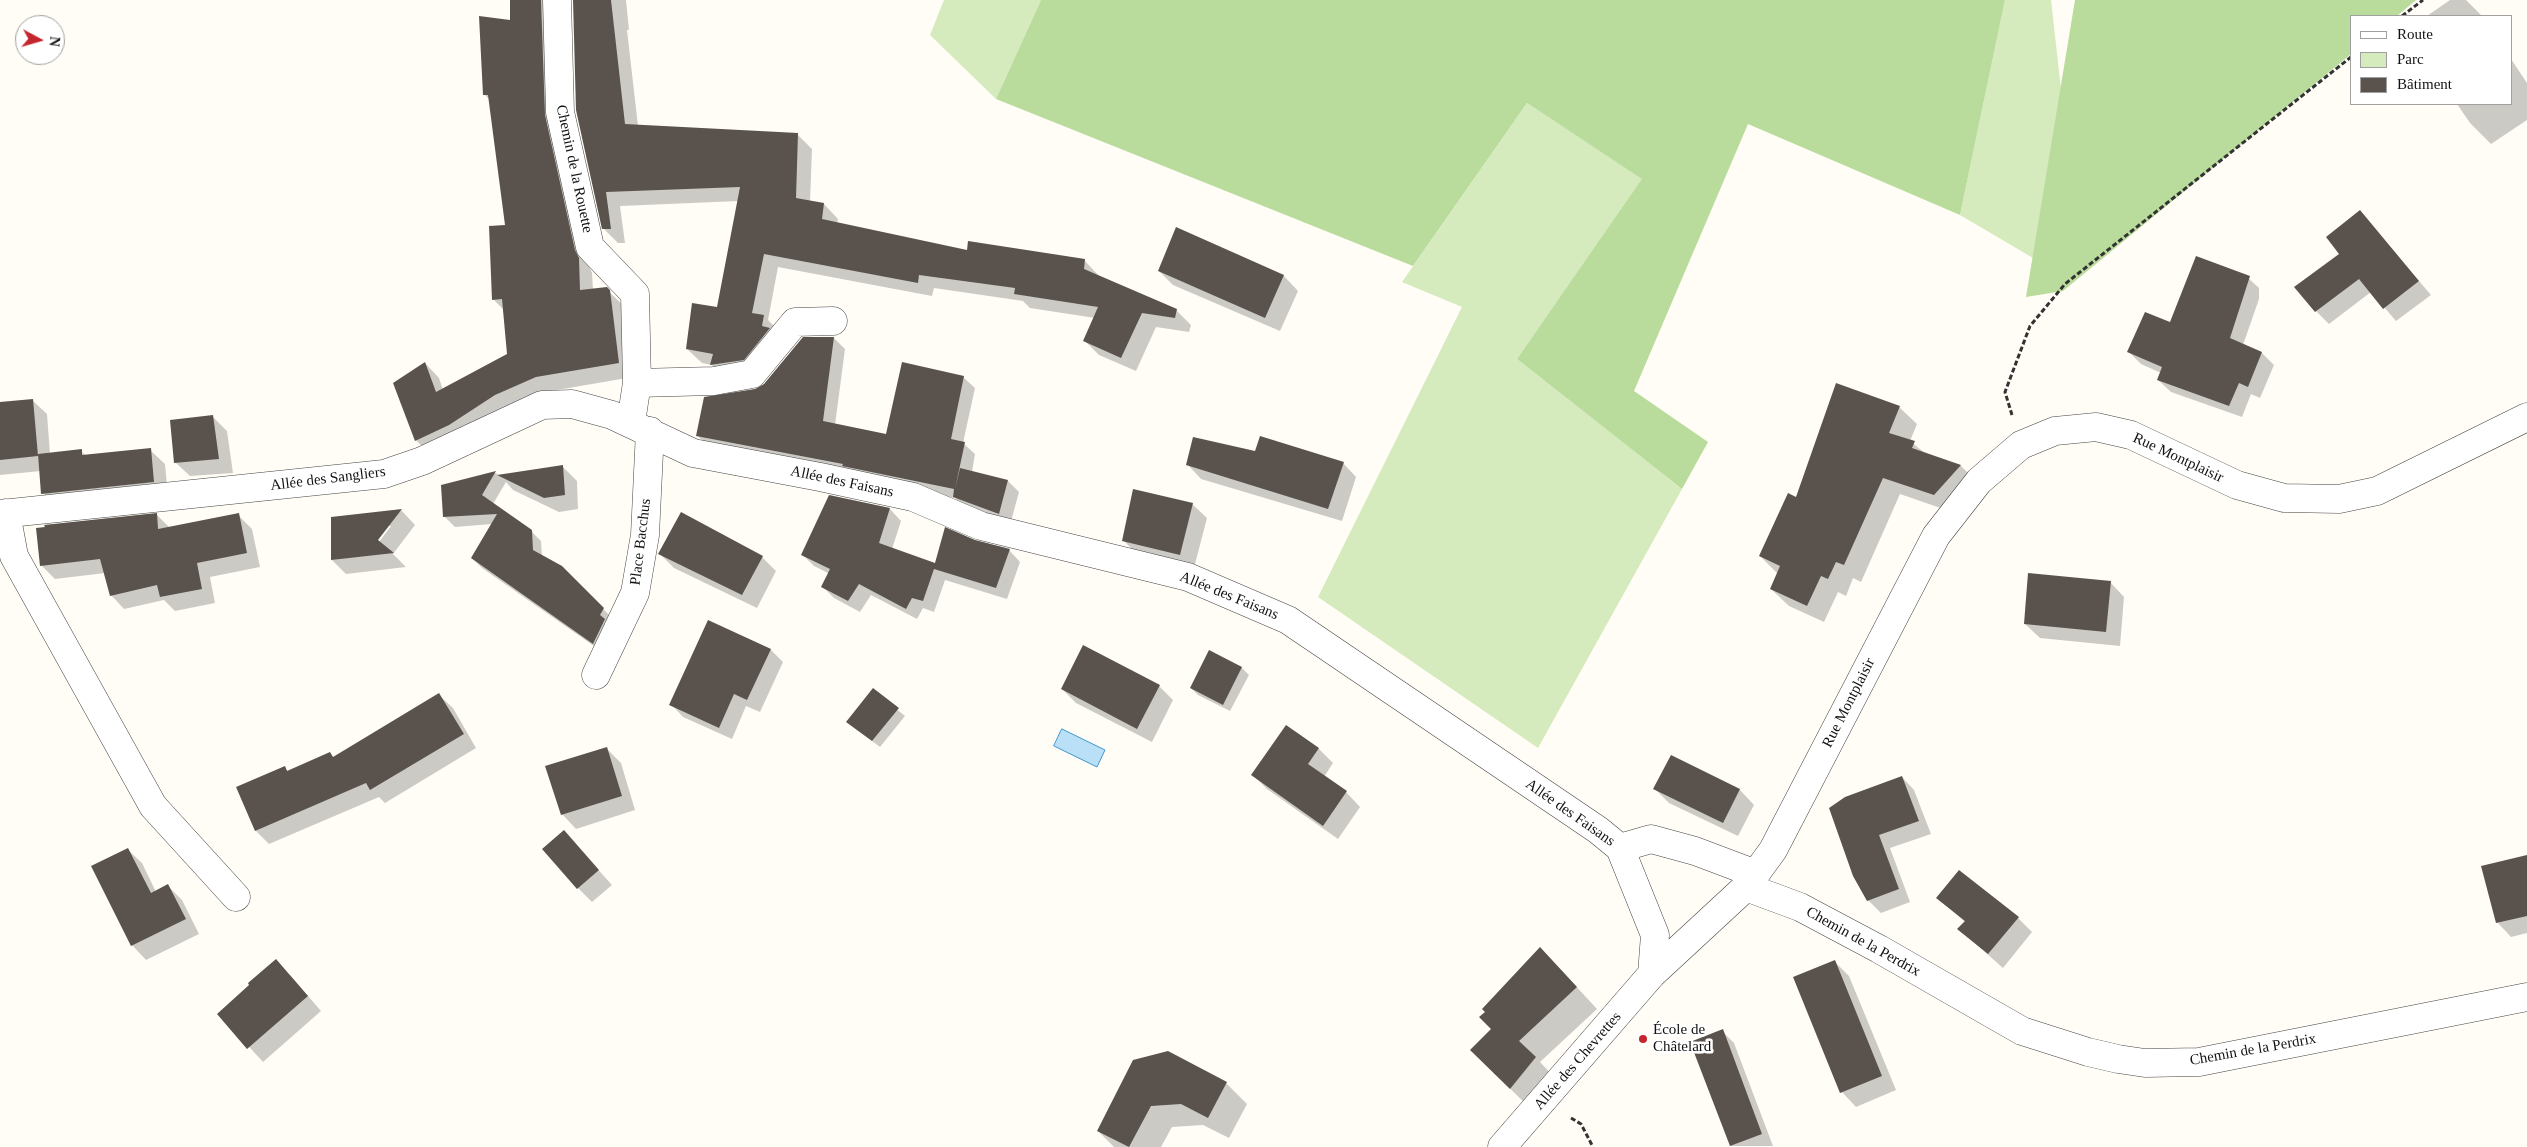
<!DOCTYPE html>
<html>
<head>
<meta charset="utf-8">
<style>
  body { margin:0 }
  #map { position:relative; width:2527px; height:1147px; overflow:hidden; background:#fffdf5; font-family:"Times New Roman",serif }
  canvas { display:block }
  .legend { position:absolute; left:2350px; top:15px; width:162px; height:90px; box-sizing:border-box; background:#fff; border:1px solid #a0a0a0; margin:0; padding:6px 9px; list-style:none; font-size:15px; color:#111 }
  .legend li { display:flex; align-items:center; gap:10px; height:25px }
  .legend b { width:25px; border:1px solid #a0a0a0 }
  .north { position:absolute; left:15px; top:15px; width:50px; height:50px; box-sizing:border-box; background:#fff; border:1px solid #a0a0a0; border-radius:50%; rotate:96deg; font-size:14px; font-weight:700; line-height:20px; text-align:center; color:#111 }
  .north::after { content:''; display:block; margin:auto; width:18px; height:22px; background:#c4262e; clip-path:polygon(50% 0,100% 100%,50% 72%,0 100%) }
</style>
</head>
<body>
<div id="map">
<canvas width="2527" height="1147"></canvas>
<ul class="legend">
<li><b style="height:6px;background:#fff"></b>Route</li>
<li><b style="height:14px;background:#d5ebbd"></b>Parc</li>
<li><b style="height:14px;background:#5a524d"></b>Bâtiment</li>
</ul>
<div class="north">N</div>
</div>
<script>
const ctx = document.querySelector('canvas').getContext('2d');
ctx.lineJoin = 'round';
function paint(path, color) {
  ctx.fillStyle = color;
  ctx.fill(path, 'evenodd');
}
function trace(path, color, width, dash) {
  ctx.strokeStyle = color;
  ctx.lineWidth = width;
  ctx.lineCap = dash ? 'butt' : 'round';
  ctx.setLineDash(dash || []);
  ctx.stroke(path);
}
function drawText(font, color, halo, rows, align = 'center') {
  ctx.font = font + ' "Times New Roman",serif';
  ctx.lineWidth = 5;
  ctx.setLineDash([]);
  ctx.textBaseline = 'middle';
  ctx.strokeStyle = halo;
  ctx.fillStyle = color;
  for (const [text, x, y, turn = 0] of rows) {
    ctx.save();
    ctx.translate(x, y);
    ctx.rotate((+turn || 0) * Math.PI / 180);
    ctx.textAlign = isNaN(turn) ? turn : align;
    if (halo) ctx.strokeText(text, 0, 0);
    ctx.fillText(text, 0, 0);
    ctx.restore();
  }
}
const green = new Path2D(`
  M 944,0 L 1041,0 L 996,99 L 930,35 Z
  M 2005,0 L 2051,0 L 2061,89 L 2033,258 L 1960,215 Z
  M 1527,103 L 1643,179 L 1517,359 L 1682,489 L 1538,748 L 1318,597 L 1462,307 L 1402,282 Z`);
const forest = new Path2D(`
  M 1041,0 L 2005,0 L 1960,215 L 1748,124 L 1634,391 L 1708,442 L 1682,489 L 1517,359 L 1642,179 L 1527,103 L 1413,266 L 996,99 Z
  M 2075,0 L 2416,0 L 2397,16 L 2351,16 L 2351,54 L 2063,291 L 2026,297 Z`);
const water = new Path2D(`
  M 1062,729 L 1105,750 L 1097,767 L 1054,746 Z`);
const shadow = new Path2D(`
  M 511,0 L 566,0 L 559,130 L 589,266 L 592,273 L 593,290 L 606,289 L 624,306 L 633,377 L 551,391 L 430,455 L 416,440 L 425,363 L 439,378 L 443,390 L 509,355 L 504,310 L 494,300 L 507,227 L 490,100 L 484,94 L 512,21 Z
  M 574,0 L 626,0 L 629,30 L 627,30 L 638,126 L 797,134 L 812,149 L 810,202 L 824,204 L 838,219 L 837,224 L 968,252 L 1085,261 L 1099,276 L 1176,310 L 1191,325 L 1189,332 L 1156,327 L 1136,371 L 1099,355 L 1085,341 L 1095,318 L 1030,308 L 1023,301 L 934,288 L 932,296 L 778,267 L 768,320 L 778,330 L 726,379 L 712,365 L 702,363 L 687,349 L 718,309 L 739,201 L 620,206 L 625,243 L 618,243 L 603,228 Z
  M 2450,0 L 2466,0 L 2482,16 L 2427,16 Z
  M 2511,59 L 2527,83 L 2527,120 L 2491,144 L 2470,123 L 2457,104 L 2511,104 Z
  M 2360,212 L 2431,295 L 2396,321 L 2371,292 L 2329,324 L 2316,311 Z
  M 1177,229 L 1284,276 L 1298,291 L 1280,331 L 1173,285 L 1159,271 Z
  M 2246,276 L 2259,288 L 2259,299 L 2243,345 L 2262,353 L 2274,365 L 2260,398 L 2251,394 L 2242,417 L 2171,392 L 2158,380 L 2161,373 L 2141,364 L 2129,352 Z
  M 834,338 L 845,349 L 835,425 L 887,435 L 963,377 L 975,388 L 963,443 L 975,454 L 972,472 L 1008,481 L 1019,492 L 1010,525 L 965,508 L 955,498 L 709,447 L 698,436 L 756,390 Z
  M 32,400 L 47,414 L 50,454 L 81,451 L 86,456 L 150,450 L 165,464 L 168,496 L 57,508 L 43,493 L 41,471 L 0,475 L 0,403 Z
  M 1899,407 L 1917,424 L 1910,441 L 1926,454 L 1961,466 L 1978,483 L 1952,512 L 1900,494 L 1861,582 L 1853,578 L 1846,596 L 1838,592 L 1824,622 L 1789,606 L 1771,589 L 1778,574 L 1760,556 L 1796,498 Z
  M 213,417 L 227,431 L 233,473 L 190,476 L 175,462 Z
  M 1343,463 L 1356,477 L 1342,521 L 1201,479 L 1188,465 Z
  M 563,467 L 577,481 L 578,509 L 559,512 L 513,490 L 506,482 L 493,504 L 531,531 L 541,541 L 542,556 L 562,567 L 613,619 L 604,653 L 482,568 L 472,558 L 492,524 L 455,527 L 444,516 L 442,486 L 496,473 L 499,476 Z
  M 830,496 L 890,509 L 901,521 L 892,549 L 936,564 L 975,542 L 1009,550 L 1020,562 L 1007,599 L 945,580 L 934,612 L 923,608 L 917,619 L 871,595 L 860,612 L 834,598 L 823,587 L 830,574 L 814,566 L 803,555 Z
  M 1192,504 L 1207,518 L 1194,568 L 1138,555 L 1123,540 Z
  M 402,511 L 415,525 L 393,554 L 406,567 L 346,574 L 332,560 L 332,518 ZM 388,526 L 391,526 L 376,546 L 374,544 Z
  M 157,515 L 170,528 L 238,515 L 252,529 L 260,567 L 210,577 L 215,603 L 175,611 L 164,600 L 124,609 L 111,595 L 105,573 L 55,579 L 41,565 Z
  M 660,554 L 762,557 L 776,571 L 757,608 L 674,568 Z
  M 2110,582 L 2124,597 L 2120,646 L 2040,638 L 2025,624 Z
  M 708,622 L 771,650 L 783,662 L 760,712 L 746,706 L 732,739 L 683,717 L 671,704 Z
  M 1209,651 L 1242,668 L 1249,675 L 1230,711 L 1198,695 L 1191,688 Z
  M 1159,686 L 1173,700 L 1152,742 L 1076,703 L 1062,689 Z
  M 873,690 L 905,716 L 880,747 L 855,728 Z
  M 439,695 L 453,708 L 476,748 L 385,803 L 379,797 L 269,844 L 256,831 L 285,768 L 288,771 L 330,754 L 334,758 Z
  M 1287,726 L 1319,749 L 1333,763 L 1324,777 L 1346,792 L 1360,807 L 1338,839 L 1267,789 L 1253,775 Z
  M 607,749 L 621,763 L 635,810 L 576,829 L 562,814 Z
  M 1671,757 L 1740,790 L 1754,805 L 1738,836 L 1669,803 L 1655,789 Z
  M 1902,777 L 1914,790 L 1931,834 L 1890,848 L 1910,902 L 1881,913 L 1868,900 L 1854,875 Z
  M 564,832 L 612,885 L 592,902 L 578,888 Z
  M 127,849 L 142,863 L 156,892 L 168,886 L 182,900 L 199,934 L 146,960 L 132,945 Z
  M 2527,856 L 2527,933 L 2511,937 L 2497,922 Z
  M 1937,897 L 2018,918 L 2032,932 L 2003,968 L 1959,929 L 1965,922 Z
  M 1834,961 L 1849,976 L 1896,1090 L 1856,1107 L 1842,1092 L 1795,978 Z
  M 1561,970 L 1597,1009 L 1540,1062 L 1556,1079 L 1531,1109 L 1492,1071 L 1492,1029 Z
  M 290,975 L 321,1011 L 263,1062 L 219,1014 Z
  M 1722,1031 L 1734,1043 L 1773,1146 L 1731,1146 Z
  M 1134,1061 L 1226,1083 L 1247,1104 L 1229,1138 L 1203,1125 L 1172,1127 L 1161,1147 L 1114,1147 L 1098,1131 Z`);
const building = new Path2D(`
  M 510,0 L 541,0 L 545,115 L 575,250 L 579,258 L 580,290 L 607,287 L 610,290 L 619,363 L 536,377 L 495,395 L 449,425 L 415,441 L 393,383 L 425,362 L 436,392 L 507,354 L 502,299 L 492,300 L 489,226 L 505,225 L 488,95 L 483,95 L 479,16 L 510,20 Z
  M 573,0 L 611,0 L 625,124 L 798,133 L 796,198 L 824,203 L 822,219 L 967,250 L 968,241 L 1085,259 L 1084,269 L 1177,309 L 1175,318 L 1142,313 L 1121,358 L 1083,341 L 1098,307 L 1014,294 L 1015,288 L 919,275 L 918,283 L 764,254 L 752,313 L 764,315 L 762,326 L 770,328 L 744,360 L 710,365 L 713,354 L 686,349 L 692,303 L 717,307 L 740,187 L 606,192 L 611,229 L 602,229 L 576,110 Z
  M 2360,210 L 2419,281 L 2383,309 L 2359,279 L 2315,312 L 2294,287 L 2339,254 L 2326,237 Z
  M 1176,227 L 1284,275 L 1265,318 L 1158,271 Z
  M 2196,256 L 2250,276 L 2230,338 L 2262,352 L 2248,387 L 2239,383 L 2229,406 L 2157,380 L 2162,367 L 2127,352 L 2145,312 L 2170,322 Z
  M 803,337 L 834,337 L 823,421 L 886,434 L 902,362 L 964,376 L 951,439 L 965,442 L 955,489 L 960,468 L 1008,480 L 999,514 L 953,497 L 954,489 L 842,466 L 843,464 L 696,436 L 704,397 L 755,389 L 764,384 Z
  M 1836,383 L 1900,406 L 1889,433 L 1915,441 L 1912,448 L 1961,465 L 1934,495 L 1883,478 L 1844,565 L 1836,562 L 1828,579 L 1821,576 L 1807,606 L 1770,589 L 1780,566 L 1759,556 L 1788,493 L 1796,497 Z
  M 33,399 L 38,456 L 0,460 L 0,402 Z
  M 213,415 L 219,459 L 174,463 L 170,420 Z
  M 1260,436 L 1344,462 L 1328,509 L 1186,465 L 1193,437 L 1255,451 Z
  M 151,448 L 154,482 L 41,494 L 38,454 L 82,449 L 82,455 Z
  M 563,465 L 565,495 L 544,498 L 497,475 Z
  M 496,471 L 482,495 L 532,530 L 533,550 L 562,566 L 604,608 L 600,615 L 605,619 L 593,644 L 471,558 L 497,514 L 443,517 L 441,485 Z
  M 1133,489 L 1193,503 L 1180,555 L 1122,541 Z
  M 829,495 L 890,508 L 879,543 L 935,563 L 945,527 L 975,540 L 1010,549 L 996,588 L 934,569 L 923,601 L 912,598 L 906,609 L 859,584 L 848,601 L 821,587 L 830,569 L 801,555 Z
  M 402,509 L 378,540 L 394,553 L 331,560 L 331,517 Z
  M 681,512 L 763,556 L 742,595 L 658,554 Z
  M 157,513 L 158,529 L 239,513 L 247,553 L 197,563 L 202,589 L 160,597 L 157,585 L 110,596 L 100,559 L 40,566 L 36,528 L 45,527 L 44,525 Z
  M 2028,573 L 2111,581 L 2106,632 L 2024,624 Z
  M 708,620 L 771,649 L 747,700 L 734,694 L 719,728 L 669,705 Z
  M 1083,645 L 1160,685 L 1137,729 L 1061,689 Z
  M 1209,650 L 1242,667 L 1223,705 L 1190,688 Z
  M 873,688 L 899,708 L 872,741 L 846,722 Z
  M 439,693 L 464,734 L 370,790 L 366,783 L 255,831 L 236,787 L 285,766 L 287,771 L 330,752 L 333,757 Z
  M 1286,725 L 1319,748 L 1308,764 L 1347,791 L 1323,826 L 1251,775 Z
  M 607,747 L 622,796 L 561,815 L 545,766 Z
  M 1671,755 L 1740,789 L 1723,823 L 1653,789 Z
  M 1902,776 L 1919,821 L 1879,835 L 1899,889 L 1867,901 L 1853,876 L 1829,808 L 1845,797 Z
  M 564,830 L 599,870 L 577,889 L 542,849 Z
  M 128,848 L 151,893 L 168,884 L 186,919 L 131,946 L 91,866 Z
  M 2527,855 L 2527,916 L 2496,923 L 2481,866 Z
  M 1959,870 L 2019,917 L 1988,954 L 1957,929 L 1965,921 L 1936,898 Z
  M 1540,947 L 1577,987 L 1519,1041 L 1536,1057 L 1510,1089 L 1470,1050 L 1491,1029 L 1479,1017 L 1485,1012 L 1482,1009 Z
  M 276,959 L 308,996 L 247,1049 L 217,1014 L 249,985 L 248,983 Z
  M 1835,960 L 1882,1076 L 1840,1093 L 1793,977 Z
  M 1723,1029 L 1762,1134 L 1730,1146 L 1690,1042 Z
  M 1168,1051 L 1227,1082 L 1208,1118 L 1181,1104 L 1151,1106 L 1129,1147 L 1097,1131 L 1133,1060 Z`);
const path = new Path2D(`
  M 2402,16 L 2423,0
  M 2012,415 L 2005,392 L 2030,326 L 2065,284 L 2351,57
  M 1571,1118 L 1581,1124 L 1593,1147`);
const minor = new Path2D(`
  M 557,0 L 560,112 L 590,247 L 635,294 L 637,383 L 631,422
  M 637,383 L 714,381 L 752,374 L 795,322 L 833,321
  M 6,513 L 14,556 L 153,806 L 236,897
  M 0,514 L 384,474 L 422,461 L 542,405 L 572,404 L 612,415 L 693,453 L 820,477 L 913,497 L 981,526 L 1188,577 L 1288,620 L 1598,830 L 1620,848 L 1655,935 L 1652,974
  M 596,675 L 635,593 L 645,535 L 650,431
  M 1620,848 L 1651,839 L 1695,851 L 1756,874
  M 1746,887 L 1800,907 L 1879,949 L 2022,1031 L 2088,1052 L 2118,1059 L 2145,1063 L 2199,1062 L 2527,997
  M 1502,1147 L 1652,974 L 1746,887 L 1773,850 L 1936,536 L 1979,481 L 2021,445 L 2055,431 L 2096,427 L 2131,435 L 2237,485 L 2284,498 L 2339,499 L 2377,491 L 2527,417`);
const markers = [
  [1643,1039,5,"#c4262e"]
];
const streetNames = [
  ["Chemin de la Rouette",574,169,78],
  ["Rue Montplaisir",2178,458,25],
  ["Allée des Sangliers",328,479,-7],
  ["Allée des Faisans",842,482,12],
  ["Place Bacchus",641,542,-83],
  ["Allée des Faisans",1229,596,22],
  ["Rue Montplaisir",1849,703,-63],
  ["Allée des Faisans",1570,813,35],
  ["Chemin de la Perdrix",1863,942,29],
  ["Chemin de la Perdrix",2253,1050,-10],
  ["Allée des Chevrettes",1578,1061,-49]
];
const poiNames = [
  ["École de",1653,1030],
  ["Châtelard",1653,1047]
];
paint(green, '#d5ebbd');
paint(forest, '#b9dc9c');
paint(water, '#b9e0f7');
trace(water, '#3f96cf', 1);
paint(shadow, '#0003');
paint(building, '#5a524d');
trace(minor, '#444', 29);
trace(path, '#333', 3, [5, 2.5]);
trace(minor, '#fff', 28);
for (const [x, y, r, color] of markers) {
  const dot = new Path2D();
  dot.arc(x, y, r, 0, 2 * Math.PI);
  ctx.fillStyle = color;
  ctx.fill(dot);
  trace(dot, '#fff', 2);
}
drawText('15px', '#111', '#fff', streetNames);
drawText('15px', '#111', '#fff', poiNames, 'left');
</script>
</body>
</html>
